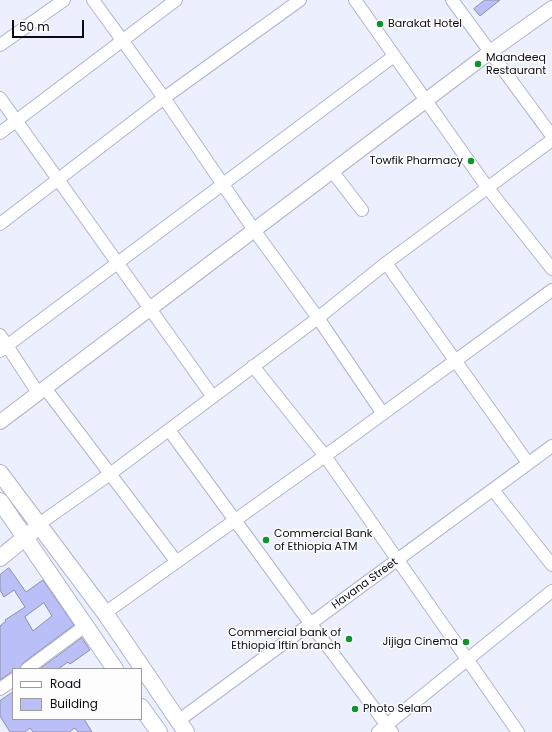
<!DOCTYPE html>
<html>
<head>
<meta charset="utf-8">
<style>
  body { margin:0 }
  #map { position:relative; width:552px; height:732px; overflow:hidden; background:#eceffe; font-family:Poppins,sans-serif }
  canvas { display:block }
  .legend { position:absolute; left:12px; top:668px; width:130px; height:52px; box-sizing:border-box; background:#fdfdfd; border:1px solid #9c9c9f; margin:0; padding:5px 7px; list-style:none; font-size:12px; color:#0a0b13 }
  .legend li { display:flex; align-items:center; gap:8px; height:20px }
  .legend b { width:20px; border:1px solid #9c9c9f }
  .scale { position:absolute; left:12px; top:20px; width:72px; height:18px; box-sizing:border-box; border:2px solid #0a0b13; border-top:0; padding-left:5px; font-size:12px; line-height:14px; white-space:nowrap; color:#0a0b13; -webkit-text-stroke:3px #fdfdfd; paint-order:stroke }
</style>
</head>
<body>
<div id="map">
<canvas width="552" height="732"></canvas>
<ul class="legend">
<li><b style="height:5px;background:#fff"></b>Road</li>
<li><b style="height:11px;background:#babff8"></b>Building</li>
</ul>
<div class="scale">50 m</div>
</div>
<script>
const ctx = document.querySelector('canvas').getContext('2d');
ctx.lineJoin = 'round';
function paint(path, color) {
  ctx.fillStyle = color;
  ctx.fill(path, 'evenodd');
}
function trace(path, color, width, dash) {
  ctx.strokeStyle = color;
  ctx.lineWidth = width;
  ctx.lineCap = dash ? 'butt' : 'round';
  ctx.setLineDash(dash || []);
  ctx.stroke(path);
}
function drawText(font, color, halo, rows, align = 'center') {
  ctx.font = font + ' Poppins,sans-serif';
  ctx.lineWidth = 3;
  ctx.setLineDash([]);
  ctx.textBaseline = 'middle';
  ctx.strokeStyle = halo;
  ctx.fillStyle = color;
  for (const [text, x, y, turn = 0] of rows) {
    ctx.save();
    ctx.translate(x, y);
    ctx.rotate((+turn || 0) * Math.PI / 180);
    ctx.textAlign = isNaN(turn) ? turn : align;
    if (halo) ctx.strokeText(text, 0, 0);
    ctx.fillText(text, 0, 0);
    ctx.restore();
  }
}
const building = new Path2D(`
  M 485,0 L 500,0 L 480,16 L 474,9 Z
  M 9,568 L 26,592 L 43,580 L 74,625 L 23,663 L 20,669 L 13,669 L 13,671 L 0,680 L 0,626 L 6,621 L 5,620 L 25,607 L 14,590 L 4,597 L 0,590 L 0,575 ZM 44,603 L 52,616 L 33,631 L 25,617 Z
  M 82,638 L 90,650 L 70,664 L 68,662 L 58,669 L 40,669 Z
  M 13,692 L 13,719 L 84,719 L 92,732 L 78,732 L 75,728 L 69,732 L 33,732 L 30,728 L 25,732 L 10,732 L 0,716 L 0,701 Z`);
const minor = new Path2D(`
  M 93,0 L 164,98 L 254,230 L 318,318 L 383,414
  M 355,0 L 487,187 L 552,269
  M 452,0 L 552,136
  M 0,45 L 64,0
  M 0,98 L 213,397
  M 0,133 L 176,0
  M 332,171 L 362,210
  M 0,224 L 164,98 L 300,0
  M 386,263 L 528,463
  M 0,335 L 38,393
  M 0,351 L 394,56
  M 253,366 L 325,456 L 518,732
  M 45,388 L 176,561
  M 169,430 L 310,623 L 392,732
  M 493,490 L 552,565
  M 39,524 L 110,474 L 318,318 L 386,263 L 552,140
  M 105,613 L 325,456 L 552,290
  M 27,669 L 85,626
  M 0,689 L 13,680
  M 178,721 L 552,446
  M 378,732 L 552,591`);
const tertiary = new Path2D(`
  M 0,422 L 490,52 L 552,8`);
const secondary = new Path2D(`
  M 0,473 L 105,613 L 186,732
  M 0,501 L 115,669
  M 0,558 L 33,531
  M 141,707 L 159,732`);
const markers = [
  [380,24,4,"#0e9428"],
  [478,64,4,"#0e9428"],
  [471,161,4,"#0e9428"],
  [266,540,4,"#0e9428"],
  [349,639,4,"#0e9428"],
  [466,642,4,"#0e9428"],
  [355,709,4,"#0e9428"]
];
const poiNames = [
  ["Barakat Hotel",388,24],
  ["Maandeeq",486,58],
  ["Restaurant",486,71],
  ["Towfik Pharmacy",463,161,"right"],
  ["Commercial Bank",274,534],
  ["of Ethiopia ATM",274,547],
  ["Commercial bank of",341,633,"right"],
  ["Ethiopia Iftin branch",341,646,"right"],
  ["Jijiga Cinema",458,642,"right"],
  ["Photo Selam",363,709]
];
const streetNames = [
  ["Havana Street",365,584,-36]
];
paint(building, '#babff8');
trace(building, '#8c8fa7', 1);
trace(minor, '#b1b4cd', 14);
trace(tertiary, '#b1b4cd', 16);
trace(secondary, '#b1b4cd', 18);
trace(minor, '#fff', 12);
trace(tertiary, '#fff', 14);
trace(secondary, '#fff', 16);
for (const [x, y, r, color] of markers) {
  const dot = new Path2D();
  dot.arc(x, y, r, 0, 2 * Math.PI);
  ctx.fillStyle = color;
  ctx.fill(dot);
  trace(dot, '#fdfdfd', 1.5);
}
drawText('11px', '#0a0b13', '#fdfdfd', poiNames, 'left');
drawText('11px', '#0a0b13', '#fdfdfd', streetNames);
</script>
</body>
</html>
